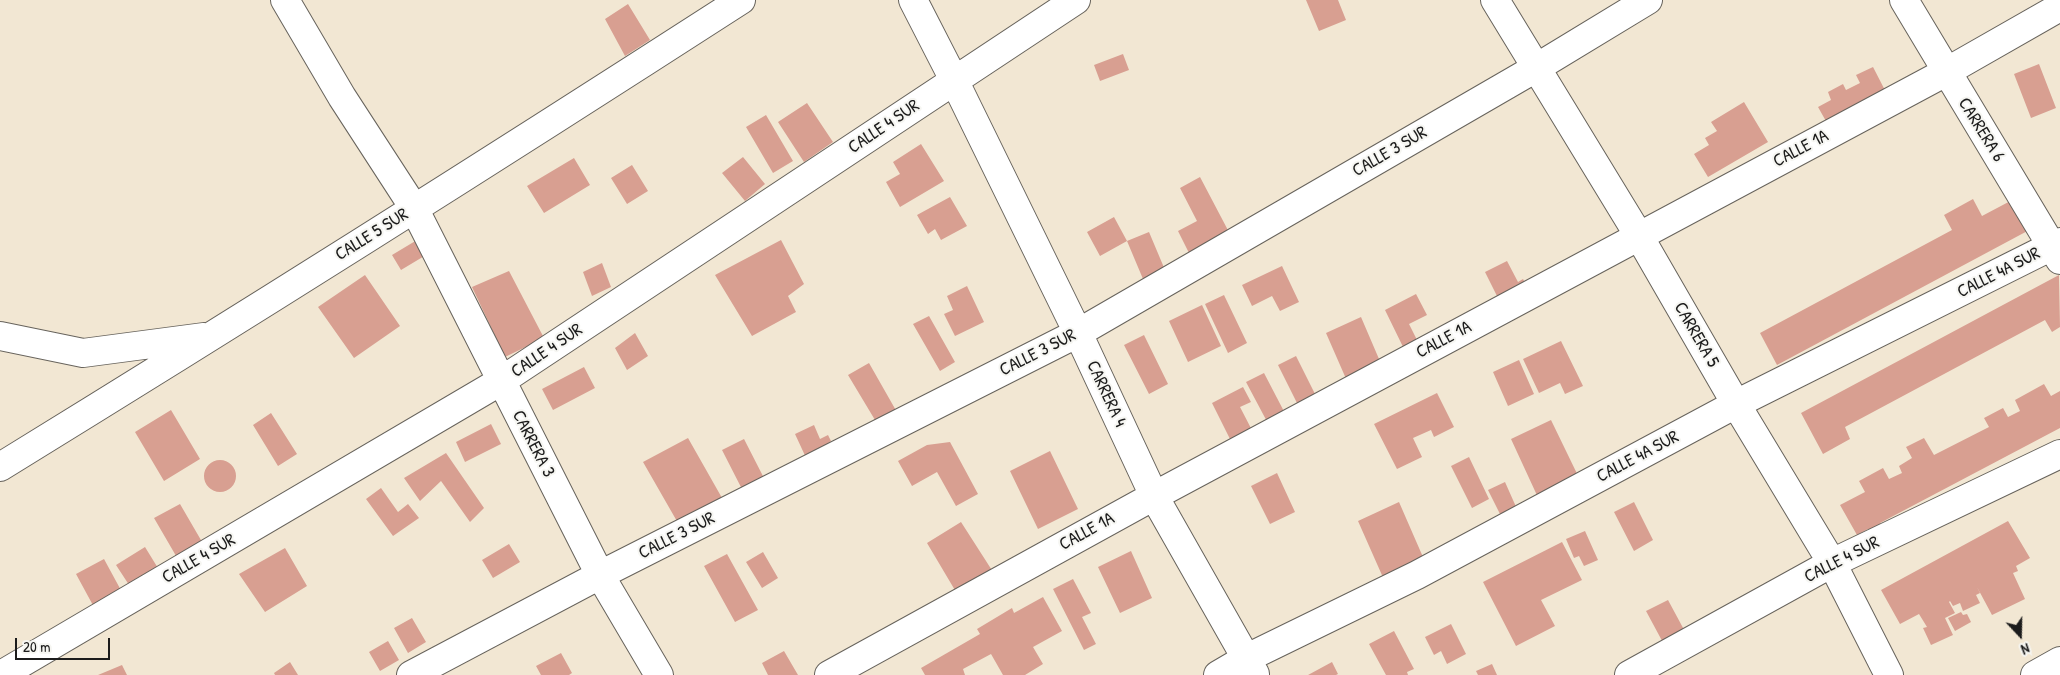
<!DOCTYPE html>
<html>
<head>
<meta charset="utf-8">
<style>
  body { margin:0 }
  #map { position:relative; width:2060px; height:675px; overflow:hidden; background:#f2e7d3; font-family:"Patrick Hand",sans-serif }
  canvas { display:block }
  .north { position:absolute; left:1995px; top:610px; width:50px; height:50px; -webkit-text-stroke:4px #f6f6f2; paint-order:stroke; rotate:159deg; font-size:14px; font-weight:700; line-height:20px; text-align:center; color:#1c1c1c }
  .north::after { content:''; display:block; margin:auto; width:18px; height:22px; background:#1c1c1c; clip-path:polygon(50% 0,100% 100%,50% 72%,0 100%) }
  .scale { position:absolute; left:15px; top:638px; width:95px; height:22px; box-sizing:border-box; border:2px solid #1c1c1c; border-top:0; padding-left:6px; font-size:15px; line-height:18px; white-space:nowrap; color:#1c1c1c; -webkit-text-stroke:4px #f6f6f2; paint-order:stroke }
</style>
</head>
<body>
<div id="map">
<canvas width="2060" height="675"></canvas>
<div class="north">N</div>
<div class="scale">20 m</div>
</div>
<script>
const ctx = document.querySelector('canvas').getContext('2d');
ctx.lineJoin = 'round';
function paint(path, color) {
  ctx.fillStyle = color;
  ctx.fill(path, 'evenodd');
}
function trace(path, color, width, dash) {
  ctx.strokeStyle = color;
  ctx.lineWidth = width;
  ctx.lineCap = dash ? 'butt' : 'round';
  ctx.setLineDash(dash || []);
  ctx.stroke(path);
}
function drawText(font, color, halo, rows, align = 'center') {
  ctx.font = font + ' "Patrick Hand",sans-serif';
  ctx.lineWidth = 4;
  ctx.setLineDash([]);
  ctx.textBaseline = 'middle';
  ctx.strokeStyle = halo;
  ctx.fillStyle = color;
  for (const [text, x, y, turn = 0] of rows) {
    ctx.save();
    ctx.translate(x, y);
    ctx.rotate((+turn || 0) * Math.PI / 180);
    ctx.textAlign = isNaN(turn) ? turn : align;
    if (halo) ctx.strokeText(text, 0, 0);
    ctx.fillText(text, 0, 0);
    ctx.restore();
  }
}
const building = new Path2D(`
  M 1306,0 L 1338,0 L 1346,20 L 1319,31 Z
  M 628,4 L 650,40 L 625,56 L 605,19 Z
  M 1123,54 L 1129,70 L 1100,81 L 1094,65 Z
  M 2039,64 L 2056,108 L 2031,118 L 2014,74 Z
  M 1873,67 L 1890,100 L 1831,130 L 1818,107 L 1831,100 L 1828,92 L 1843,84 L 1846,90 L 1860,83 L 1856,75 Z
  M 1744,102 L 1768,142 L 1708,177 L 1694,154 L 1709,145 L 1705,138 L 1717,131 L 1711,122 Z
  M 807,103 L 833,142 L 804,162 L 778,122 Z
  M 766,115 L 793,161 L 773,173 L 746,127 Z
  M 921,144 L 944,181 L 900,207 L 886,182 L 900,174 L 893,162 Z
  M 743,157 L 765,184 L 745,201 L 722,173 Z
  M 574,158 L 590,185 L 544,213 L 527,186 Z
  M 632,165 L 648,191 L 627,204 L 611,178 Z
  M 1200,177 L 1231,236 L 1191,257 L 1178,231 L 1197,221 L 1180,188 Z
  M 950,197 L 967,226 L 941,240 L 935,229 L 928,234 L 917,215 Z
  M 2016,198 L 2033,228 L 1777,365 L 1760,333 L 1952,230 L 1944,215 L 1973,199 L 1982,216 Z
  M 1114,217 L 1127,241 L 1100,256 L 1087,232 Z
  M 1149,232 L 1165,270 L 1143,279 L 1127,241 Z
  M 417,240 L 426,255 L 401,270 L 392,255 Z
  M 781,240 L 804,284 L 788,296 L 796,312 L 752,336 L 715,275 Z
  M 1507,261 L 1518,282 L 1523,279 L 1530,291 L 1502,306 L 1485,272 Z
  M 602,263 L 611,287 L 592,296 L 583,272 Z
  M 1282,266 L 1299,302 L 1280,311 L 1272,296 L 1252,306 L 1242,285 Z
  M 509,271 L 544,338 L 505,357 L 472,287 Z
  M 365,275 L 400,326 L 354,358 L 318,307 Z
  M 2059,275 L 2060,327 L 2052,332 L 2045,320 L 1845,427 L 1850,439 L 1823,454 L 1801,413 Z
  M 967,286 L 984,322 L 955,336 L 944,314 L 953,310 L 947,296 Z
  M 1416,294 L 1427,315 L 1409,324 L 1420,346 L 1406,353 L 1385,310 Z
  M 1224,295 L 1247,343 L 1228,353 L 1205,304 Z
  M 1202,305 L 1221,346 L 1188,362 L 1169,321 Z
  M 929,316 L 955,362 L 940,371 L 913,324 Z
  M 1361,317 L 1382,366 L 1347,381 L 1326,333 Z
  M 635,333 L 648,356 L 627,370 L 615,348 Z
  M 1144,335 L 1168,384 L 1149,394 L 1124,345 Z
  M 1561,341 L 1583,386 L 1565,394 L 1560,383 L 1539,393 L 1523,359 Z
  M 1296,356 L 1318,400 L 1300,409 L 1278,365 Z
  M 1519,360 L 1534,394 L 1508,406 L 1493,372 Z
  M 869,363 L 898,414 L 878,425 L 848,375 Z
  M 584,367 L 595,388 L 553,410 L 542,389 Z
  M 1264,373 L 1289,421 L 1272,431 L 1246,382 Z
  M 2044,384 L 2051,396 L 2060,391 L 2060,428 L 1880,523 L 1883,529 L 1870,535 L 1868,529 L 1857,535 L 1840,505 L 1865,492 L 1859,481 L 1883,468 L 1889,479 L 1902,473 L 1899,466 L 1912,458 L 1906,447 L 1924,438 L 1934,455 L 1989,427 L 1984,418 L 2003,408 L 2008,417 L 2020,411 L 2015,400 Z
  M 1243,387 L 1251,402 L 1240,407 L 1255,436 L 1234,447 L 1212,403 Z
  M 1437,393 L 1454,427 L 1434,437 L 1431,430 L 1413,438 L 1422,457 L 1397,469 L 1374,424 Z
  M 171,410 L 200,459 L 164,481 L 135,432 Z
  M 271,413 L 297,454 L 278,466 L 253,425 Z
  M 1551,420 L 1582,484 L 1541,504 L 1511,439 Z
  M 491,424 L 501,444 L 465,462 L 456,442 Z
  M 814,425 L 820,439 L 828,435 L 831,441 L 827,444 L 826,453 L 808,462 L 795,434 Z
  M 688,438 L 726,505 L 682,530 L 643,462 Z
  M 744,439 L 767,484 L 745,495 L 722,450 Z
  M 950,442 L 978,494 L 956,506 L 937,472 L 912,486 L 898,461 L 927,445 Z
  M 1050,451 L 1078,509 L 1038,529 L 1010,471 Z
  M 446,453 L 484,508 L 470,522 L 441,481 L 420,501 L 404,478 Z
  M 1469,457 L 1489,499 L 1472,508 L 1451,466 Z
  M204 476a16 16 0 1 1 32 0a16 16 0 1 1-32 0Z
  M 1277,473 L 1295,512 L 1270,524 L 1251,486 Z
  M 1505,482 L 1517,509 L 1501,516 L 1488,490 Z
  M 381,488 L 398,512 L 408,504 L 419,518 L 393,536 L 366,499 Z
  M 1399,502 L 1426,564 L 1385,582 L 1358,521 Z
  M 1634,502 L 1653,540 L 1634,551 L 1614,512 Z
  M 180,504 L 205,547 L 179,561 L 154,518 Z
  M 2008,521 L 2030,558 L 2016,566 L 2018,571 L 2013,573 L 2025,599 L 1992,615 L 1977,587 L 1980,593 L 1976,595 L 1980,603 L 1963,611 L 1960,603 L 1953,606 L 1950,601 L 1949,602 L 1955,613 L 1945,618 L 1953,635 L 1931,645 L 1923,628 L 1927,627 L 1919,614 L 1900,624 L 1881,590 Z
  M 961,522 L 995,575 L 959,597 L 927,543 Z
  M 1585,531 L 1598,560 L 1584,566 L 1579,556 L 1574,558 L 1566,539 Z
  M 1562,542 L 1582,580 L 1541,600 L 1555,626 L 1516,646 L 1483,582 Z
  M 509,544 L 520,562 L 493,578 L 482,560 Z
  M 145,547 L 161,573 L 133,591 L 116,565 Z
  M 285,548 L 307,586 L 265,612 L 239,574 Z
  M 1131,551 L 1152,598 L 1120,613 L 1098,567 Z
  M 763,552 L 778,578 L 762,588 L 746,562 Z
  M 727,554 L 758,610 L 735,622 L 704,566 Z
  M 104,559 L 123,594 L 95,609 L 76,574 Z
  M 1073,579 L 1091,613 L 1082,617 L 1096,644 L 1084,650 L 1053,589 Z
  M 1043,597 L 1062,631 L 1033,647 L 1043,664 L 1025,675 L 1003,675 L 991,654 L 963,669 L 965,675 L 925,675 L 921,668 L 980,634 L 977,629 L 1012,608 L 1014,613 Z
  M 1668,600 L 1689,639 L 1667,650 L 1646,611 Z
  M 1961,612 L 1963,615 L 1967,614 L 1971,622 L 1955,631 L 1948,618 Z
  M 412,618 L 426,642 L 408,653 L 394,628 Z
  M 1451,624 L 1466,654 L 1447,664 L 1441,651 L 1434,655 L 1425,637 Z
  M 1394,631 L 1414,669 L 1407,672 L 1408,675 L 1386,675 L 1369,644 Z
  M 388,641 L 399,660 L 380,671 L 369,652 Z
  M 784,651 L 798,675 L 768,675 L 762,663 Z
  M 561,653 L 572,673 L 569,675 L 541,675 L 536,666 Z
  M 290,662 L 298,675 L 275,675 L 274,673 Z
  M 1332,662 L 1338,674 L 1336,675 L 1308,675 Z
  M 1492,664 L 1497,675 L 1478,675 L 1476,671 Z
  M 122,665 L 127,675 L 98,675 Z`);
const minor = new Path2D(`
  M 285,0 L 342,97 L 414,208 L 600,575 L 659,675
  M 913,0 L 954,80 L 1078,333 L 1154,496 L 1255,674
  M 1495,0 L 1639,236 L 1736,404 L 1832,563 L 1889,675
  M 1904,0 L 2060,260
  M 0,336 L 83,353 L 204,337
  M 0,467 C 249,314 496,158 741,0
  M 1,675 L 501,381 L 1076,0
  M 411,675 L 600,575 L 1078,333 L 1536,68 L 1648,0
  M 829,675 L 1154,496 L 1946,72 L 2060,7
  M 1218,675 L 1247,658 L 1417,575 L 1736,404 L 2060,242
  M 1629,675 L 1832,563 L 2060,454
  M 2035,675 L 2060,661`);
const streetNames = [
  ["CALLE 4 SUR",884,127,-34],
  ["CARRERA 6",1981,130,58],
  ["CALLE 1A",1801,149,-28],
  ["CALLE 3 SUR",1390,152,-30],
  ["CALLE 5 SUR",372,235,-32],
  ["CALLE 4A SUR",1999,273,-27],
  ["CARRERA 5",1696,335,60],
  ["CALLE 1A",1444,340,-28],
  ["CALLE 4 SUR",547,351,-34],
  ["CALLE 3 SUR",1038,353,-27],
  ["CARRERA 4",1106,394,65],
  ["CARRERA 3",533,444,63],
  ["CALLE 4A SUR",1638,457,-28],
  ["CALLE 1A",1087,532,-29],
  ["CALLE 3 SUR",677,536,-27],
  ["CALLE 4 SUR",199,559,-30],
  ["CALLE 4 SUR",1842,560,-27]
];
paint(building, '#d89f91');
trace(minor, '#67635c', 30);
trace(minor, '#fff', 28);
drawText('18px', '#1c1c1c', '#f6f6f2', streetNames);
</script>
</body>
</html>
